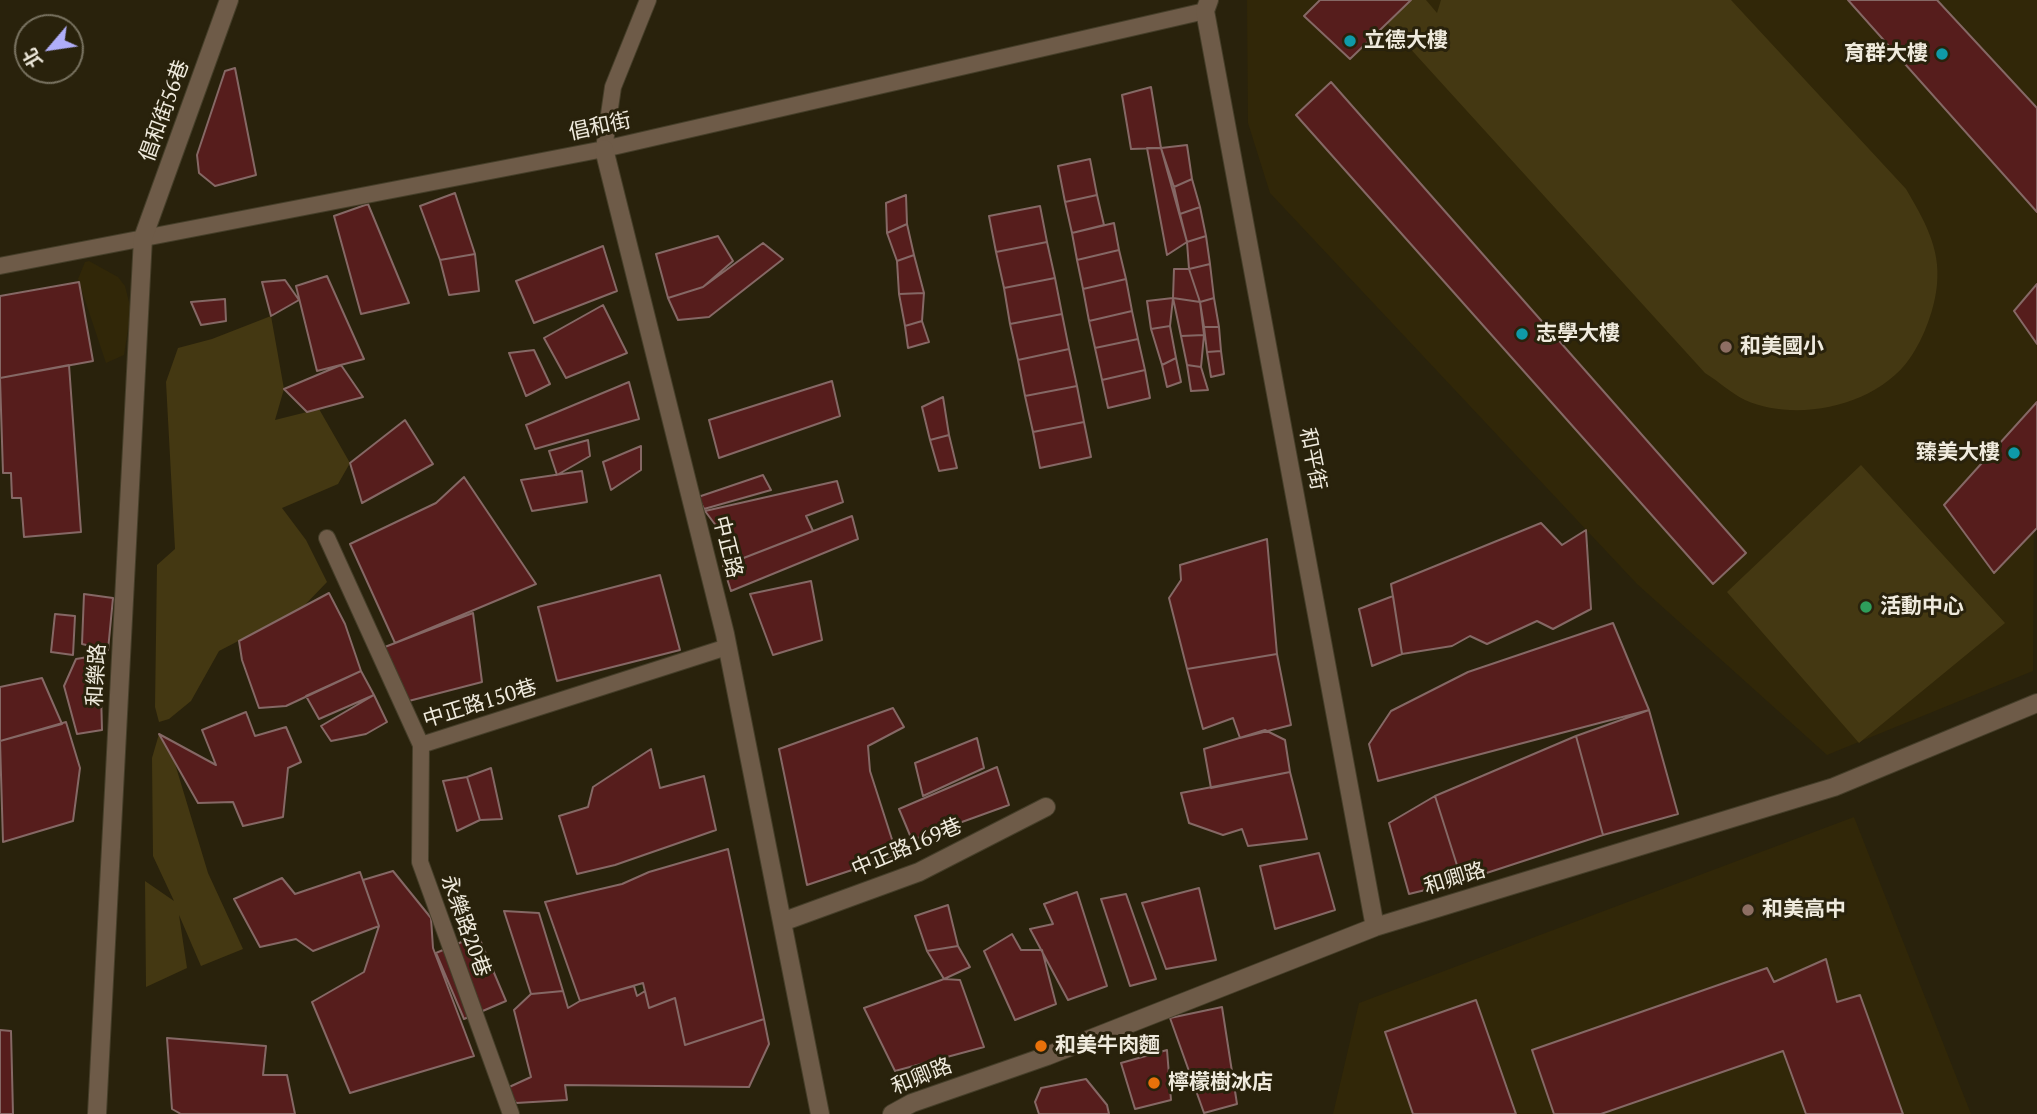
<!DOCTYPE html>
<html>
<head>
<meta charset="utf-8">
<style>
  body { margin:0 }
  #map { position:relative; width:2037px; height:1114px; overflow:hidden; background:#29220c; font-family:"PT Serif","Noto Sans TC",serif }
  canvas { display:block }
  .north { position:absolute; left:14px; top:14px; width:70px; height:70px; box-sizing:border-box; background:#29220c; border:2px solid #787260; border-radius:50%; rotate:241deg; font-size:19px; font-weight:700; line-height:28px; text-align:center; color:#efeadd }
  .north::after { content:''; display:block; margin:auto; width:24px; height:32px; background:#b0aefa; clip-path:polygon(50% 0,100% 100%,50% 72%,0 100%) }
</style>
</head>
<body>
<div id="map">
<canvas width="2037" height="1114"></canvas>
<div class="north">北</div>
</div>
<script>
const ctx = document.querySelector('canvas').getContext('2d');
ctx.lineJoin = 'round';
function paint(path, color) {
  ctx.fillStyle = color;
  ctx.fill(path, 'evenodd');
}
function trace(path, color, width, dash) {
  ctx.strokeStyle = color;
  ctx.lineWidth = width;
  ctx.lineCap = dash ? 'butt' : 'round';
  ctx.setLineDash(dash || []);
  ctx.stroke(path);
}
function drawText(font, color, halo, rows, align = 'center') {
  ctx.font = font + ' "PT Serif","Noto Sans TC",serif';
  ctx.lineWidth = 6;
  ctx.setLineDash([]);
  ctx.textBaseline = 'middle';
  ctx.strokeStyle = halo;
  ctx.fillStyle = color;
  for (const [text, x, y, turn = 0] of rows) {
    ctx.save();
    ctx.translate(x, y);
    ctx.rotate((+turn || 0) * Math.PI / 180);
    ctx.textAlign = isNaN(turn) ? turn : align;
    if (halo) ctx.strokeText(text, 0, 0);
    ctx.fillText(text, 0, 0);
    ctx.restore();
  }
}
const built = new Path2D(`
  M 1247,0 L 2037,0 L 2037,501 L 2034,505 L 2033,671 L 1827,755 L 1637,584 L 1270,193 L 1248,123 Z
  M 89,261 L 118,277 L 125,286 L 131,310 L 124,355 L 106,363 L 78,279 L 85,262 Z
  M 1854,817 L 1971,1114 L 1333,1114 L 1359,1003 Z`);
const green = new Path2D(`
  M 1411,0 L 1426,0 L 1437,13 L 1441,0 L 1731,0 L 1906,189 C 1923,218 1941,248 1937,284 C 1935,308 1924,338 1910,358 C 1877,406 1797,423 1745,400 C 1731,393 1718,381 1705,373 L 1387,23 Z
  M 271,316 L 284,389 L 275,420 L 319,409 L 350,463 L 338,484 L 282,508 L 306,540 L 327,582 L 302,608 L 219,651 L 191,701 L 169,719 L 159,722 L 155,707 L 157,565 L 175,549 L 166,382 L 178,348 L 212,339 Z
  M 1861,465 L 2005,623 L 1859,743 L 1727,592 Z
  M 159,734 L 173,757 L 208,873 L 243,949 L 201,966 L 179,915 L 187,968 L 146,987 L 145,881 L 174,901 L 153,856 L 152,758 Z`);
const building = new Path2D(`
  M 1320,0 L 1411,0 L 1350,59 L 1304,16 Z
  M 1848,0 L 1937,0 L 2037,108 L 2037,212 Z
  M 235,68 L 256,175 L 215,186 L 199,173 L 197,155 L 225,71 Z
  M 1331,82 L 1746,553 L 1713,584 L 1296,115 Z
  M 1151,87 L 1161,148 L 1131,149 L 1122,95 Z
  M 1187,145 L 1192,179 L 1174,187 L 1161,148 Z
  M 1147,148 L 1161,148 L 1187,242 L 1167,255 Z
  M 1090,159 L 1097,195 L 1065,202 L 1058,166 Z
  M 1192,179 L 1200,207 L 1180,214 L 1174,187 Z
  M 455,193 L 475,254 L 440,260 L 420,206 Z
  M 906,195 L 907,224 L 887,233 L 886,203 Z
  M 1097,195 L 1104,225 L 1072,233 L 1065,202 Z
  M 368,204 L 409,303 L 361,314 L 334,216 Z
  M 1040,206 L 1047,242 L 996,252 L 989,216 Z
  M 1200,207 L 1206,236 L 1187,242 L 1180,214 Z
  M 1114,223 L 1119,250 L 1077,260 L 1072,233 Z
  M 907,224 L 914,255 L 897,261 L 887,233 Z
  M 718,236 L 733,261 L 703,287 L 668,298 L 656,254 Z
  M 1206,236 L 1210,264 L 1189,269 L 1187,242 Z
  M 1047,242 L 1055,278 L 1004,288 L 996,252 Z
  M 763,243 L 783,259 L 709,317 L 678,320 L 668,298 L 703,287 Z
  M 603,246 L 617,291 L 534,323 L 516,281 Z
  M 1119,250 L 1126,279 L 1083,289 L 1077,260 Z
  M 475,254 L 479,291 L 449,295 L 440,260 Z
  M 914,255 L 924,293 L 899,294 L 897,261 Z
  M 1210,264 L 1214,298 L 1200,302 L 1189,269 Z
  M 1174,269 L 1189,269 L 1200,302 L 1173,298 Z
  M 327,276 L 364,359 L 317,371 L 296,286 Z
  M 1055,278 L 1062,314 L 1010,324 L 1004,288 Z
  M 1126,279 L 1132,311 L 1089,321 L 1083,289 Z
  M 285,280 L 299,300 L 271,316 L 262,282 Z
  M 79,282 L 93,361 L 0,378 L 0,296 Z
  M 2037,284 L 2037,344 L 2014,311 Z
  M 924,293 L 922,321 L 905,326 L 899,294 Z
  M 1173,298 L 1170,326 L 1151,329 L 1147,301 Z
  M 1173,298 L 1200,302 L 1204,335 L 1181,336 Z
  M 1214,298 L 1219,327 L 1204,327 L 1200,302 Z
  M 225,299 L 226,321 L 201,325 L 191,302 Z
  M 603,305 L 627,353 L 566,378 L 544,338 Z
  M 1132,311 L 1138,339 L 1095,348 L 1089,321 Z
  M 1062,314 L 1069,349 L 1018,360 L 1010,324 Z
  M 922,321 L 929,342 L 908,348 L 905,326 Z
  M 1170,326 L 1176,358 L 1162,365 L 1151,329 Z
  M 1204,327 L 1219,327 L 1221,351 L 1207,352 Z
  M 1204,335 L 1201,367 L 1187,365 L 1181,336 Z
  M 1138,339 L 1145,370 L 1102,380 L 1095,348 Z
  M 1069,349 L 1077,386 L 1025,396 L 1018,360 Z
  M 534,350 L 550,384 L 526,396 L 509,353 Z
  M 1221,351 L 1224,374 L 1211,377 L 1207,352 Z
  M 1176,358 L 1181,382 L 1167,387 L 1162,365 Z
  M 69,365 L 81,532 L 24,537 L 21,498 L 12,498 L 11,473 L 3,473 L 0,378 Z
  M 341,365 L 363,397 L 307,412 L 284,389 Z
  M 1187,365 L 1201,367 L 1208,390 L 1191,391 Z
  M 1145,370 L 1150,398 L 1108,408 L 1102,380 Z
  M 832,381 L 840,416 L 719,458 L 709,420 Z
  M 629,382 L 639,419 L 535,449 L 526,425 Z
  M 1077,386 L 1084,422 L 1033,432 L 1025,396 Z
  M 943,397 L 949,435 L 930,440 L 922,407 Z
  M 2037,402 L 2037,528 L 1994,573 L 1944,505 Z
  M 405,420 L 433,464 L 362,503 L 350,463 Z
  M 1084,422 L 1091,457 L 1040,468 L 1033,432 Z
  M 949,435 L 957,468 L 939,471 L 930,440 Z
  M 588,440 L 590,456 L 557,475 L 549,451 Z
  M 641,446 L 641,470 L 611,490 L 603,462 Z
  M 582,471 L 587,502 L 532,511 L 521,480 Z
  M 763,475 L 771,490 L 704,509 L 698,497 Z
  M 464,477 L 536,584 L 395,643 L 350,544 L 436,503 Z
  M 837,481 L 843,502 L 806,516 L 813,531 L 741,559 L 705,511 Z
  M 852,516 L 858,539 L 731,591 L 723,566 Z
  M 1541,523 L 1562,545 L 1586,530 L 1591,609 L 1553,629 L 1537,621 L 1487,644 L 1470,636 L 1452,646 L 1402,654 L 1391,584 Z
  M 1267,539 L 1277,654 L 1187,669 L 1169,598 L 1181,580 L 1180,565 Z
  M 660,575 L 680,650 L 557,681 L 538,607 Z
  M 811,581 L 822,640 L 773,655 L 750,594 Z
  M 329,593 L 345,624 L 361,671 L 286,706 L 259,708 L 242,660 L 239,641 Z
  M 84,594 L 113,598 L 108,650 L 82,644 Z
  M 1393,596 L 1402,654 L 1372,666 L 1359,609 Z
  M 473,613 L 482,682 L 401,703 L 377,650 Z
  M 55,614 L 75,616 L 73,655 L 51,652 Z
  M 1613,623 L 1649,710 L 1378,781 L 1369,744 L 1391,711 L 1468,672 Z
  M 1277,654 L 1291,725 L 1240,738 L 1233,718 L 1203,729 L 1187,669 Z
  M 100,655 L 102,730 L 77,734 L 64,686 L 76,659 Z
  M 361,671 L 374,695 L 319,719 L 306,696 Z
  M 42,678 L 62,724 L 0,741 L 0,687 Z
  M 374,695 L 387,722 L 366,734 L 331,741 L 321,726 Z
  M 893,708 L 904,727 L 868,746 L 870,771 L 897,855 L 807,885 L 779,749 Z
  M 1649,710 L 1678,814 L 1603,835 L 1576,736 Z
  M 246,712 L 255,736 L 286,727 L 301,762 L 288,768 L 283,817 L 243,826 L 233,802 L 198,803 L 159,734 L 216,765 L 202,730 Z
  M 66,722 L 80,768 L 73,821 L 3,842 L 0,741 Z
  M 1265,730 L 1285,740 L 1290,772 L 1211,788 L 1204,749 Z
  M 1576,736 L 1603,835 L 1462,881 L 1435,796 Z
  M 977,738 L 984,768 L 923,796 L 915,763 Z
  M 651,749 L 660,788 L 704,776 L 716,830 L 615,865 L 577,874 L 559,816 L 588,807 L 593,787 Z
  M 997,767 L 1009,805 L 912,840 L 899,809 Z
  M 491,768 L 502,819 L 480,820 L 467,777 Z
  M 1290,772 L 1307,839 L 1248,846 L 1242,829 L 1223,835 L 1189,823 L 1181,793 Z
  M 467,777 L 480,820 L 457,831 L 443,781 Z
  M 1435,796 L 1462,881 L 1409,894 L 1389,823 Z
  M 728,849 L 764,1019 L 685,1045 L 675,998 L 649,1008 L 643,983 L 580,1001 L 545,902 L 622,884 L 649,872 Z
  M 1319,853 L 1335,910 L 1275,929 L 1260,866 Z
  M 393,871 L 431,918 L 433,948 L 474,1056 L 350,1093 L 312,1002 L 364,972 L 379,926 L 363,880 Z
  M 360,872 L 379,926 L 313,951 L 296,939 L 260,947 L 234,899 L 282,878 L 295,894 Z
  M 1199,888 L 1216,960 L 1166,969 L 1142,903 Z
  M 1077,892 L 1107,986 L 1068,1000 L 1030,929 L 1053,924 L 1044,904 Z
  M 1126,894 L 1156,979 L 1130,986 L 1101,899 Z
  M 948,905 L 958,946 L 927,951 L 915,916 Z
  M 504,911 L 539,913 L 563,991 L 531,994 Z
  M 1012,934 L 1021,950 L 1042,950 L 1056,1004 L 1015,1020 L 984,951 Z
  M 478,935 L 506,1001 L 464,1019 L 436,953 Z
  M 958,946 L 970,967 L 944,979 L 927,951 Z
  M 1826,959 L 1837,1002 L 1860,995 L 1903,1114 L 1806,1114 L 1783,1051 L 1601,1114 L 1554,1114 L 1532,1050 L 1767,968 L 1774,982 Z
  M 944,979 L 960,980 L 984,1047 L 895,1071 L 864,1008 Z
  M 634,986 L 637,996 L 645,991 L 649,1008 L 675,998 L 685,1045 L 764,1019 L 769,1044 L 749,1087 L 565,1085 L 567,1100 L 516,1103 L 507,1088 L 531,1077 L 514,1010 L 531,994 L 563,991 L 568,1008 L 580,1001 Z
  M 1476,1000 L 1516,1114 L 1413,1114 L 1385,1032 Z
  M 1222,1007 L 1237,1104 L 1204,1113 L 1170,1018 Z
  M 0,1030 L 11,1031 L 13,1114 L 0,1114 Z
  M 167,1038 L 266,1046 L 263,1075 L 287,1075 L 295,1114 L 181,1114 L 172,1109 Z
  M 1167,1050 L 1171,1100 L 1135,1109 L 1121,1063 Z
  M 1086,1079 L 1107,1105 L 1109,1114 L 1039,1114 L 1035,1102 L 1041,1088 Z`);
const lane = new Path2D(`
  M 604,149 L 613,87 L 648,0
  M 0,266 L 604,149 L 1205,11
  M 327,538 L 421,745 L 727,647
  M 421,745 L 420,862 L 511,1114`);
const street = new Path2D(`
  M 1209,0 L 1205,11 L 1375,927
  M 604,149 L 725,634 L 820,1114
  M 782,922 L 919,872 L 1046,807
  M 97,1114 L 143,238 L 229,0
  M 892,1114 L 912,1103 L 1047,1056 L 1375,927 L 1834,787 L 2037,703`);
const markers = [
  [1350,41,7,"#0f9aa8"],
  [1942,54,7,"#0f9aa8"],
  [1522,334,7,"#0f9aa8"],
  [1726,347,7,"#8d6e63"],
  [2014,453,7,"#0f9aa8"],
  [1866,607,7,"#2e9e5b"],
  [1748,910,7,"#8d6e63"],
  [1041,1046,7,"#e8710a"],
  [1154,1083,7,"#e8710a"]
];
const poiNames = [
  ["立德大樓",1364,41],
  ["育群大樓",1928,54,"right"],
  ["志學大樓",1536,334],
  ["和美國小",1740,347],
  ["臻美大樓",2000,453,"right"],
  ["活動中心",1880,607],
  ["和美高中",1762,910],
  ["和美牛肉麵",1055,1046],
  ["檸檬樹冰店",1168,1083]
];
const streetNames = [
  ["倡和街56巷",165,111,-70],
  ["倡和街",600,127,-12],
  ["和平街",1312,459,79],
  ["中正路",727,547,76],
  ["和樂路",97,675,-87],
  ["中正路150巷",480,704,-17],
  ["中正路169巷",907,848,-23],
  ["和卿路",1455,879,-17],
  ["永樂路20巷",465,926,70],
  ["和卿路",922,1077,-22]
];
paint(built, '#312708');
paint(green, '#443812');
paint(building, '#561d1c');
trace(building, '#856865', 2);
trace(lane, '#453e29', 18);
trace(street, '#453e29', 20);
trace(lane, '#6e5b48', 16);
trace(street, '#6e5b48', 18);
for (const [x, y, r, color] of markers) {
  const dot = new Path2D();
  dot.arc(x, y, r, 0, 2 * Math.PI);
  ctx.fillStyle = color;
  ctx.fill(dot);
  trace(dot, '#29220c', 2.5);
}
drawText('bold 21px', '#efeadd', '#29220c', poiNames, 'left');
drawText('21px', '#efeadd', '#29220c', streetNames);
</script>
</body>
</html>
